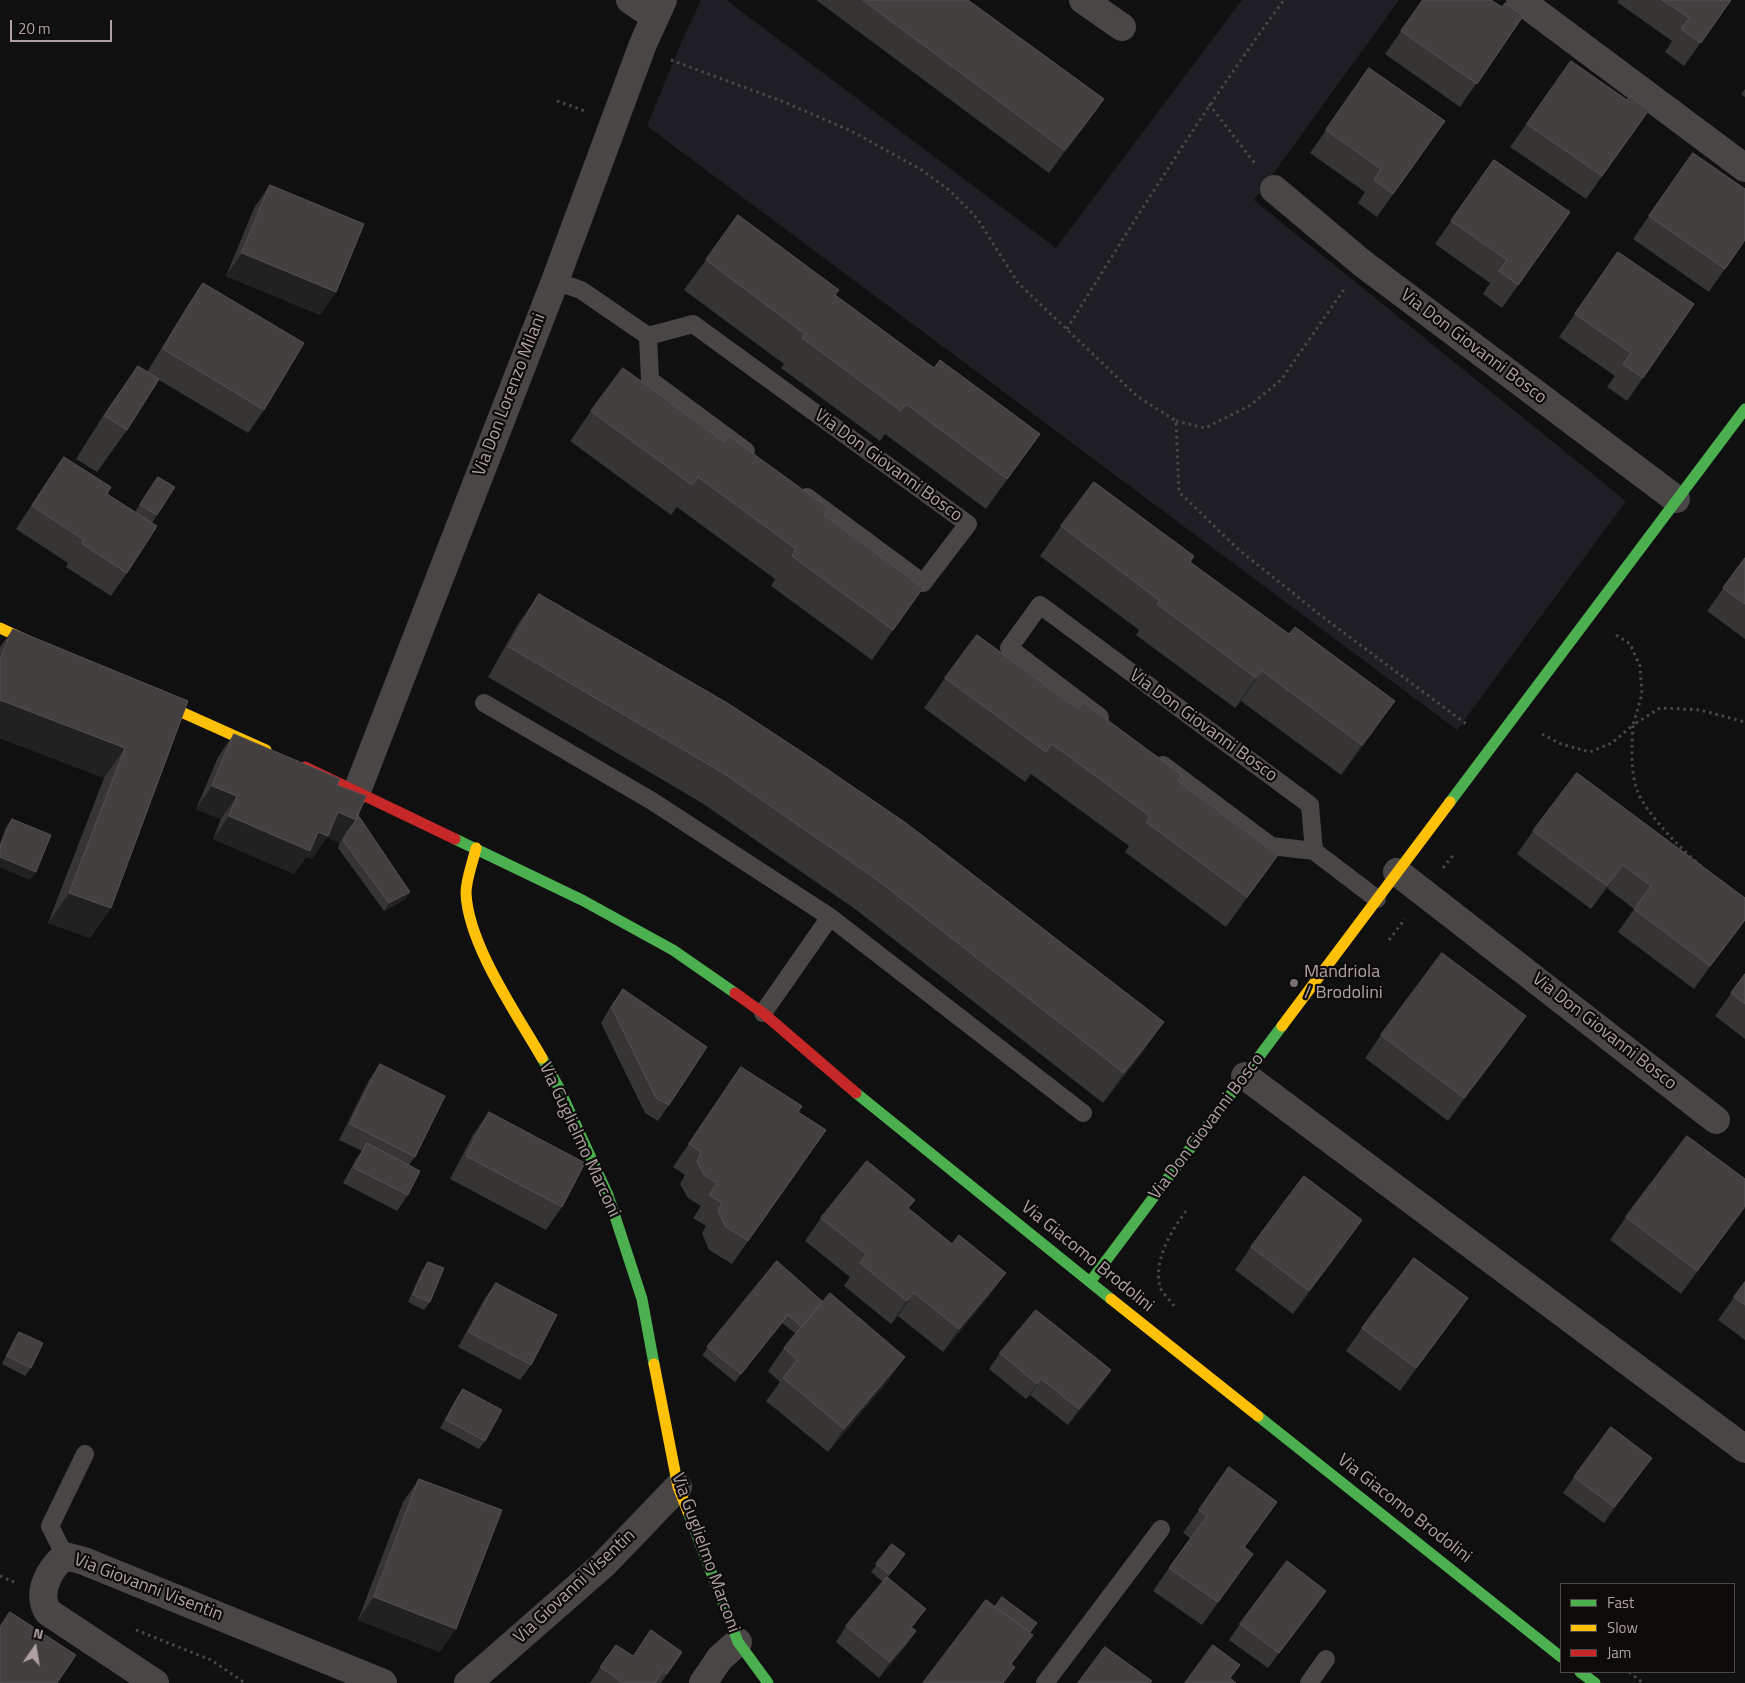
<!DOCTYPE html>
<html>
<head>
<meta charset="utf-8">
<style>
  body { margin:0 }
  #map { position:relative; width:1745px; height:1683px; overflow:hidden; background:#101010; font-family:"Titillium Web",sans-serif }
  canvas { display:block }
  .legend { position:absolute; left:1560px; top:1583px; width:175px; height:90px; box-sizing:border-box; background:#0c0b0a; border:1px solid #4e4747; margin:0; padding:6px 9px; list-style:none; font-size:15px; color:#b1a1a3 }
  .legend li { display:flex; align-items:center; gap:10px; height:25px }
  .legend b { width:25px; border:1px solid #4e4747 }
  .north { position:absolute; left:10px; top:1623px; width:50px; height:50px; -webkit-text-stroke:4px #0c0b0a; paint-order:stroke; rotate:13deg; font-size:14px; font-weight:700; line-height:20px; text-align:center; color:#b1a1a3 }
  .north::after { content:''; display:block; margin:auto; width:18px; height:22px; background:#b1a1a3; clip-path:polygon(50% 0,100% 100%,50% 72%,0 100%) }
  .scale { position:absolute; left:10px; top:20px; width:102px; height:22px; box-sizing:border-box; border:2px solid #b1a1a3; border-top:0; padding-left:6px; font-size:15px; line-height:18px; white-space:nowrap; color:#b1a1a3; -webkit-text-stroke:4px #0c0b0a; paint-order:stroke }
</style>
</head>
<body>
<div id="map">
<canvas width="1745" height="1683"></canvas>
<ul class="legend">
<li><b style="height:6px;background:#4caf50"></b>Fast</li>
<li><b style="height:6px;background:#ffc107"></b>Slow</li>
<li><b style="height:6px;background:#c62828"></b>Jam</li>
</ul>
<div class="north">N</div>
<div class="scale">20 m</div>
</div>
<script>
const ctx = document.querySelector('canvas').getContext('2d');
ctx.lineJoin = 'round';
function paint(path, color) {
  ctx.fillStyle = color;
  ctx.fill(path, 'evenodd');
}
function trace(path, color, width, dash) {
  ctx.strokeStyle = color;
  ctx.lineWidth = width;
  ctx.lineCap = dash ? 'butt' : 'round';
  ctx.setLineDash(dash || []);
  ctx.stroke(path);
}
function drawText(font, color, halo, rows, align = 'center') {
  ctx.font = font + ' "Titillium Web",sans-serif';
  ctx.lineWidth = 4.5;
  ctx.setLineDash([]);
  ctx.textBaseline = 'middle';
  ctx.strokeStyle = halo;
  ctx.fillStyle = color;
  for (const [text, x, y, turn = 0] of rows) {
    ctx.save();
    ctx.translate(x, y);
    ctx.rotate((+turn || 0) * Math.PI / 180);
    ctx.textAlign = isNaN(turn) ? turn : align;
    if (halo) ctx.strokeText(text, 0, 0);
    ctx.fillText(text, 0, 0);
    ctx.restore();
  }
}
const green = new Path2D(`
  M 701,0 L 726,0 L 1056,248 L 1242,0 L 1399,0 L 1254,200 L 1626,501 L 1457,730 L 647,126 L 681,43 Z`);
const path = new Path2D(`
  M 671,60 L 784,102 L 851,131 L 922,170 L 950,191 L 977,218 L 1018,283 L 1137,396 L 1176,421 L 1179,492 L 1239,550 L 1328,621 L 1469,726
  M 557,101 L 585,111
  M 1209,104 L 1256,165
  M 1067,329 C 1136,217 1206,106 1284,0
  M 1176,421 L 1205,428 L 1249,406 L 1281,380 L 1345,288
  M 1542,734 L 1561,744 L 1590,752 L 1612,743 L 1633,725 L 1642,694 L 1640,666 L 1630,644 L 1616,635
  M 1701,866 C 1682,850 1645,813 1637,790 C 1630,770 1632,745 1633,725 L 1660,708 L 1700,710 L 1745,722
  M 1443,868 L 1455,853
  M 1389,940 L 1405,919
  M 1174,1306 C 1170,1300 1162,1293 1160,1287 C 1153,1261 1171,1231 1186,1211
  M 0,1576 L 14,1582
  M 136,1630 L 211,1660 L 245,1683
  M 1629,1672 L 1643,1683`);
const lane = new Path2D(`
  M 555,281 L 581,290 L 648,336 L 650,380 L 746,451
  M 648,336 L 693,324 L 968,524 L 923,583 L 807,497
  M 484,703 L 652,801 L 830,917 L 1083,1113
  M 1100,717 L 1009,648 L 1040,605 L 1310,805 L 1314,851 L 1377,899
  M 1163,765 L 1271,846 L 1314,851
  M 763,1013 L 830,917
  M 65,1556 L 50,1526 L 85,1454
  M 1045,1683 L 1161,1529
  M 1309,1683 L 1326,1659`);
const street = new Path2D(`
  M 630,0 L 655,17
  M 1083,0 L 1122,27
  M 1520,0 L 1745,168
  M 1274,189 L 1362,263 L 1676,499
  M 357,791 L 555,281 L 643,44 L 663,0
  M 1397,872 L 1716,1120
  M 1245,1076 L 1745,1449
  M 155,1683 L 48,1612 C 36,1593 49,1569 65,1556 L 84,1561 L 383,1683
  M 468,1683 L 604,1564 L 678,1487
  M 703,1683 L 720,1658 L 738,1642`);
const fast = new Path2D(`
  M 1450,802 L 1745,409
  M 455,839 L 582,900 L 673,950 L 735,993
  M 542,1058 L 558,1086 L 608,1195 L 642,1299 L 654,1364
  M 856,1093 L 1111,1299
  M 1090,1282 L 1282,1026
  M 1258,1416 L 1561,1657
  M 688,1512 L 738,1642 L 768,1683
  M 1580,1672 L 1595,1683`);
const slow = new Path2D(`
  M 0,628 L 43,648
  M 150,698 L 266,750
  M 476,848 C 473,862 466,879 466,893 C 468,944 516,1013 542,1058
  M 1282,1026 L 1450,802
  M 1111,1299 L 1258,1416
  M 654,1364 L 678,1487 L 688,1512`);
const jam = new Path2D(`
  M 305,767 L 455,839
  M 735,993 L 763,1013 L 856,1093`);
const wall = new Path2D(`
  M 816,0 L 968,0 L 1104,99 L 1088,122 L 1049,173 Z
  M 1423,0 L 1502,7 L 1523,16 L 1460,107 L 1385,54 Z
  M 1619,0 L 1731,0 L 1684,66 L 1665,52 L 1672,41 L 1617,2 Z
  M 1369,68 L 1445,121 L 1377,217 L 1358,203 L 1365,192 L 1310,153 Z
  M 1555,84 L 1649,110 L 1586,199 L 1510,147 Z
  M 1745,89 L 1745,97 L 1741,94 Z
  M 1693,153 L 1745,240 L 1709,292 L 1633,239 Z
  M 1494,160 L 1570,212 L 1502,308 L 1483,294 L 1490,283 L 1435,244 Z
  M 270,185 L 336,292 L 320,315 L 226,276 L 254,208 Z
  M 1618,252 L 1694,304 L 1627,401 L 1607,387 L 1615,376 L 1559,337 Z
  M 706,260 L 835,295 L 934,368 L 1040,434 L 986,509 L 885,434 L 880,441 L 781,368 L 784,364 L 684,290 Z
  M 203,283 L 264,410 L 248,433 L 159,380 L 127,430 L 97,472 L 76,459 L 108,408 L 138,366 L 147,372 L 187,306 Z
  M 591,411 L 824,515 L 923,588 L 872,660 L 771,586 L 775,579 L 677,507 L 671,515 L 570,441 Z
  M 64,457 L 107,494 L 135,512 L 158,477 L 157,515 L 152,523 L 127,573 L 111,596 L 66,567 L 68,563 L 16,529 L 48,480 Z
  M 1061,526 L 1190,562 L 1374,731 L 1341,775 L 1241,701 L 1235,708 L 1136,635 L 1139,630 L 1040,556 Z
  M 1745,558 L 1745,639 L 1707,611 Z
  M 539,594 L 1143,1052 L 1103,1103 L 855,909 L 702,803 L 488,677 L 518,624 Z
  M 13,629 L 188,701 L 111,908 L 90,938 L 48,923 L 104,778 L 0,738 L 0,647 Z
  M 945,678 L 1278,855 L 1226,927 L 1125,852 L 1129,846 L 1031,774 L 1025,782 L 924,708 Z
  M 234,734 L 337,785 L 410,892 L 404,900 L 384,911 L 338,848 L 340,842 L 340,843 L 327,837 L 312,859 L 306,857 L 294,874 L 213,839 L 221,819 L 196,809 L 218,757 Z
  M 12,819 L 30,880 L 0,867 L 0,843 L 6,827 Z
  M 1533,831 L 1745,898 L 1745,920 L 1694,989 L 1618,932 L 1634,909 L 1607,888 L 1591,909 L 1517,854 Z
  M 1745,974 L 1745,1039 L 1715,1016 Z
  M 623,989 L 669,1105 L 658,1121 L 645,1113 L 601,1023 L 612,1004 Z
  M 1381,1035 L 1510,1039 L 1448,1121 L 1365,1058 Z
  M 380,1064 L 415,1157 L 409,1165 L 408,1195 L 397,1211 L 343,1183 L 356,1159 L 362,1151 L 339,1140 L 369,1080 Z
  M 741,1067 L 798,1112 L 826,1130 L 732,1264 L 709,1250 L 702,1233 L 706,1226 L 693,1218 L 701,1206 L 688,1198 L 680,1184 L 685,1175 L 673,1167 Z
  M 489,1112 L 562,1207 L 546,1230 L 450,1179 L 473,1135 Z
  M 915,1200 L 908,1208 L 989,1296 L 943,1352 L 898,1316 L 891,1324 L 844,1286 L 850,1277 L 805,1241 L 821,1218 Z
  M 1745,1208 L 1681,1294 L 1610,1240 L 1626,1217 Z
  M 1346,1243 L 1293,1314 L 1235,1270 L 1251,1247 Z
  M 777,1261 L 889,1380 L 828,1452 L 766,1401 L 780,1382 L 768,1371 L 784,1348 L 796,1334 L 782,1323 L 735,1382 L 702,1355 Z
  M 428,1262 L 430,1302 L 424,1310 L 408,1302 L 422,1270 Z
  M 1745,1282 L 1745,1340 L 1718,1320 Z
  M 496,1283 L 531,1365 L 520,1380 L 458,1347 L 485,1298 Z
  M 1452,1321 L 1400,1391 L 1346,1351 L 1362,1328 Z
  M 19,1332 L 31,1368 L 25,1376 L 2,1364 L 14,1340 Z
  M 1000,1353 L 1100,1386 L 1068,1425 L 1030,1395 L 1026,1399 L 989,1369 Z
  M 463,1389 L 485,1441 L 479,1449 L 440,1428 L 457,1397 Z
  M 1229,1467 L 1261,1525 L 1245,1547 L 1253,1554 L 1202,1625 L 1153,1591 L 1190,1538 L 1183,1533 Z
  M 1641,1473 L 1604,1523 L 1563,1493 L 1574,1477 Z
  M 419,1479 L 440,1652 L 358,1620 L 403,1502 Z
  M 892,1544 L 900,1562 L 888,1577 L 915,1624 L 912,1628 L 916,1631 L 905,1647 L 879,1678 L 836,1642 L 846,1626 L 883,1582 L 871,1572 Z
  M 1326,1591 L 1268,1668 L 1229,1640 L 1240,1624 Z
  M 616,1645 L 633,1656 L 682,1652 L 661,1683 L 590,1683 Z`);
const shadedWall = new Path2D(`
  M 1104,99 L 1088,122 L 1049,173 L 1065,150 Z
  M 242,253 L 336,292 L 320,315 L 226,276 Z
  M 1040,434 L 1019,464 L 986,509 L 1007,479 Z
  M 698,477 L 677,507 L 671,515 Z
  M 923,588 L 902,618 L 872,660 L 893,630 Z
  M 1262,671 L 1241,701 L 1235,708 L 1256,678 Z
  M 0,700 L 125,748 L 104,778 L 0,738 Z
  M 1395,701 L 1374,731 L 1341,775 L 1362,745 Z
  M 212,786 L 237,796 L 221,819 L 196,809 Z
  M 338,812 L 356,820 L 340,843 L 327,837 L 312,859 L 306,857 L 294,874 L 213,839 L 229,816 L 318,832 Z
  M 1278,855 L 1257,885 L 1226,927 L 1247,897 Z
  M 0,857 L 36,872 L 30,880 L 0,867 Z
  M 1623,865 L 1607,888 L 1591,909 L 1607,886 Z
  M 410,892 L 404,900 L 384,911 L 389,903 Z
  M 69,893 L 111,908 L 90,938 L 48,923 Z
  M 1745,920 L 1739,929 L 1694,989 L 1710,966 Z
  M 1526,1016 L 1510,1039 L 1448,1121 L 1464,1098 Z
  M 1164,1022 L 1143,1052 L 1103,1103 L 1124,1073 Z
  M 1745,1206 L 1745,1208 L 1681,1294 L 1697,1271 Z
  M 1362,1220 L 1346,1243 L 1293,1314 L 1309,1291 Z
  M 1006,1273 L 989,1296 L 943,1352 L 959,1329 Z
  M 914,1293 L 898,1316 L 891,1324 L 907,1301 Z
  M 1468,1298 L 1452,1321 L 1400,1391 L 1416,1368 Z
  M 788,1315 L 782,1323 L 735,1382 L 741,1374 Z
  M 905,1357 L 889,1380 L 828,1452 L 844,1429 Z
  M 1111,1370 L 1100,1386 L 1068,1425 L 1079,1409 Z
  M 1041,1379 L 1030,1395 L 1026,1399 L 1037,1384 Z
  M 1652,1458 L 1641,1473 L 1604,1523 L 1614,1507 Z
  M 1277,1502 L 1261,1525 L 1228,1570 L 1244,1547 Z
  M 1326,1591 L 1315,1606 L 1268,1668 L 1279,1653 Z
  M 374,1597 L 456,1629 L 440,1652 L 358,1620 Z
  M 926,1609 L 915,1624 L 900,1643 L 911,1627 Z
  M 916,1631 L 905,1647 L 879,1678 L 890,1662 Z`);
const building = new Path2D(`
  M 863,0 L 968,0 L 1104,99 L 1065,150 Z
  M 1423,0 L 1491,0 L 1502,7 L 1505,3 L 1523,16 L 1477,84 L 1401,31 Z
  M 1662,0 L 1731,0 L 1701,43 L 1681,29 L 1689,18 Z
  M 1571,61 L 1627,100 L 1630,96 L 1649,110 L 1602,176 L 1527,124 Z
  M 1369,68 L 1445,121 L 1393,194 L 1374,180 L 1381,169 L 1326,130 Z
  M 1693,153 L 1745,189 L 1745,240 L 1725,269 L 1649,216 Z
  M 1494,160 L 1570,212 L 1518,285 L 1499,271 L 1507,260 L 1451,221 Z
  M 270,185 L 364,224 L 336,292 L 242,253 Z
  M 738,215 L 839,290 L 835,295 L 934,368 L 940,360 L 1040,434 L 1007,479 L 906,404 L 901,411 L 802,338 L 805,334 L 706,260 Z
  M 1618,252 L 1694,304 L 1643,378 L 1623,364 L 1631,353 L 1575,314 Z
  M 203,283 L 304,343 L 264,410 L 163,349 Z
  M 138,366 L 159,379 L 127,430 L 105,416 Z
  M 623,368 L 724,442 L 729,436 L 828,508 L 824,515 L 923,588 L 893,630 L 792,556 L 796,549 L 698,477 L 692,485 L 591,411 Z
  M 64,457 L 111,487 L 107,494 L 157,526 L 127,573 L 82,544 L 84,540 L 32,506 Z
  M 158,477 L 175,487 L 157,515 L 140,505 Z
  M 1094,482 L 1194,556 L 1190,562 L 1289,634 L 1295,627 L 1395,701 L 1362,745 L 1262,671 L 1256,678 L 1157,604 L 1160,601 L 1061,526 Z
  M 1745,558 L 1745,604 L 1723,588 Z
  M 539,594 L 729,704 L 808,756 L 906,823 L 1164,1022 L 1124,1073 L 876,879 L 723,773 L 509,647 Z
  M 13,629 L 188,701 L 111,908 L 69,893 L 125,748 L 0,700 L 0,659 Z
  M 977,635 L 1078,709 L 1083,702 L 1182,775 L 1178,781 L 1278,855 L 1247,897 L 1146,822 L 1150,816 L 1052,744 L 1046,752 L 945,678 Z
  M 234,734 L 340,779 L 337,785 L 366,796 L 356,820 L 338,812 L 328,836 L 318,832 L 310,851 L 229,816 L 237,796 L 212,786 Z
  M 1577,773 L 1745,898 L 1745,920 L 1710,966 L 1634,909 L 1651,886 L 1623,865 L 1607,886 L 1533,831 Z
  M 358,815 L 410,892 L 389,903 L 343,840 L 346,834 L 356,820 Z
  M 12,819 L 51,835 L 36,872 L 0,857 L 0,848 Z
  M 1442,953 L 1526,1016 L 1464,1098 L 1381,1035 Z
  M 1745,974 L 1745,1004 L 1731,993 Z
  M 623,989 L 707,1047 L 669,1105 L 656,1098 L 612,1008 Z
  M 380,1064 L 445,1096 L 415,1157 L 350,1124 Z
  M 741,1067 L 802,1106 L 798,1112 L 826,1130 L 748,1241 L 725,1226 L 718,1210 L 722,1203 L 709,1195 L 717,1183 L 704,1175 L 697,1161 L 701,1152 L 689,1144 Z
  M 489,1112 L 585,1163 L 562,1207 L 466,1156 Z
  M 1687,1136 L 1745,1179 L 1745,1206 L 1697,1271 L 1626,1217 Z
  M 367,1143 L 420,1171 L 408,1195 L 354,1168 Z
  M 867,1161 L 915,1200 L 908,1208 L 952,1244 L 959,1235 L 1006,1273 L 959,1329 L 914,1293 L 907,1301 L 860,1263 L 866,1254 L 821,1218 Z
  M 1304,1176 L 1362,1220 L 1309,1291 L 1251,1247 Z
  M 1414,1258 L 1468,1298 L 1416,1368 L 1362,1328 Z
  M 777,1261 L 823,1302 L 802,1327 L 788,1315 L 741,1374 L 707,1347 Z
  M 428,1262 L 444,1268 L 430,1302 L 413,1295 Z
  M 1745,1282 L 1745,1305 L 1734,1297 Z
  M 496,1283 L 557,1315 L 531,1365 L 469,1332 Z
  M 830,1293 L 905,1357 L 844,1429 L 783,1378 L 797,1360 L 784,1348 Z
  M 1036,1310 L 1111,1370 L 1079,1409 L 1041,1379 L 1037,1384 L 1000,1353 Z
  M 19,1332 L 43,1343 L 31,1368 L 7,1356 Z
  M 463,1389 L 502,1410 L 485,1441 L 446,1420 Z
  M 1611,1427 L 1652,1458 L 1614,1507 L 1574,1477 Z
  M 1229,1467 L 1277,1502 L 1244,1547 L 1253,1554 L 1218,1602 L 1169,1568 L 1207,1516 L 1199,1510 Z
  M 419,1479 L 502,1510 L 456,1629 L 374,1597 Z
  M 892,1544 L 905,1554 L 889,1574 L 876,1564 Z
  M 1287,1561 L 1326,1591 L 1279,1653 L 1240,1624 Z
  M 887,1577 L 926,1609 L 911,1627 L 916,1631 L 890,1662 L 846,1626 Z
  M 1002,1597 L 1037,1623 L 1030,1632 L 995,1607 Z
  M 986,1600 L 1033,1635 L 1011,1664 L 1015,1667 L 1003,1683 L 923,1683 Z
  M 10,1612 L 76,1655 L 57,1683 L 0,1683 L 0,1627 Z
  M 651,1630 L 682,1652 L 667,1674 L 663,1671 L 655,1683 L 623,1683 L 600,1667 L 616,1645 L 633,1656 Z
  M 1213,1645 L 1240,1665 L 1230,1678 L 1236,1683 L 1185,1683 Z
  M 1105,1647 L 1152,1681 L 1150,1683 L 1078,1683 Z`);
const markers = [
  [1294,983,5,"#796e70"]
];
const streetNames = [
  ["Via Don Giovanni Bosco",1473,347,37],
  ["Via Don Lorenzo Milani",510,395,-69],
  ["Via Don Giovanni Bosco",888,466,36],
  ["Via Don Giovanni Bosco",1203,726,36],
  ["Via Don Giovanni Bosco",1604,1032,38],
  ["Via Don Giovanni Bosco",1207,1127,-53],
  ["Via Guglielmo Marconi",579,1140,65],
  ["Via Giacomo Brodolini",1087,1257,39],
  ["Via Giacomo Brodolini",1404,1509,38],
  ["Via Guglielmo Marconi",705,1553,70],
  ["Via Giovanni Visentin",575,1587,-43],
  ["Via Giovanni Visentin",148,1588,21]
];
const poiNames = [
  ["Mandriola",1304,973],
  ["/ Brodolini",1304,994]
];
paint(green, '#1f1e25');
trace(path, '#4b4747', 3, [2.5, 4]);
trace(lane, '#4a4646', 18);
trace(street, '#4a4646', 28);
trace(fast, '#4caf50', 11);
trace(slow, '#ffc107', 11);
trace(jam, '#c62828', 11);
paint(wall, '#373434');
paint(shadedWall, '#222121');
paint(building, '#444040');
trace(building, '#554f50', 1);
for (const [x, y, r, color] of markers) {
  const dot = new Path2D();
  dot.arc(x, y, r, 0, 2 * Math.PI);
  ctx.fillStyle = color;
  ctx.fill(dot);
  trace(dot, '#0c0b0a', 2);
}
drawText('18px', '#b1a1a3', '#0c0b0a', streetNames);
drawText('18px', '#b1a1a3', '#0c0b0a', poiNames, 'left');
</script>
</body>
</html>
